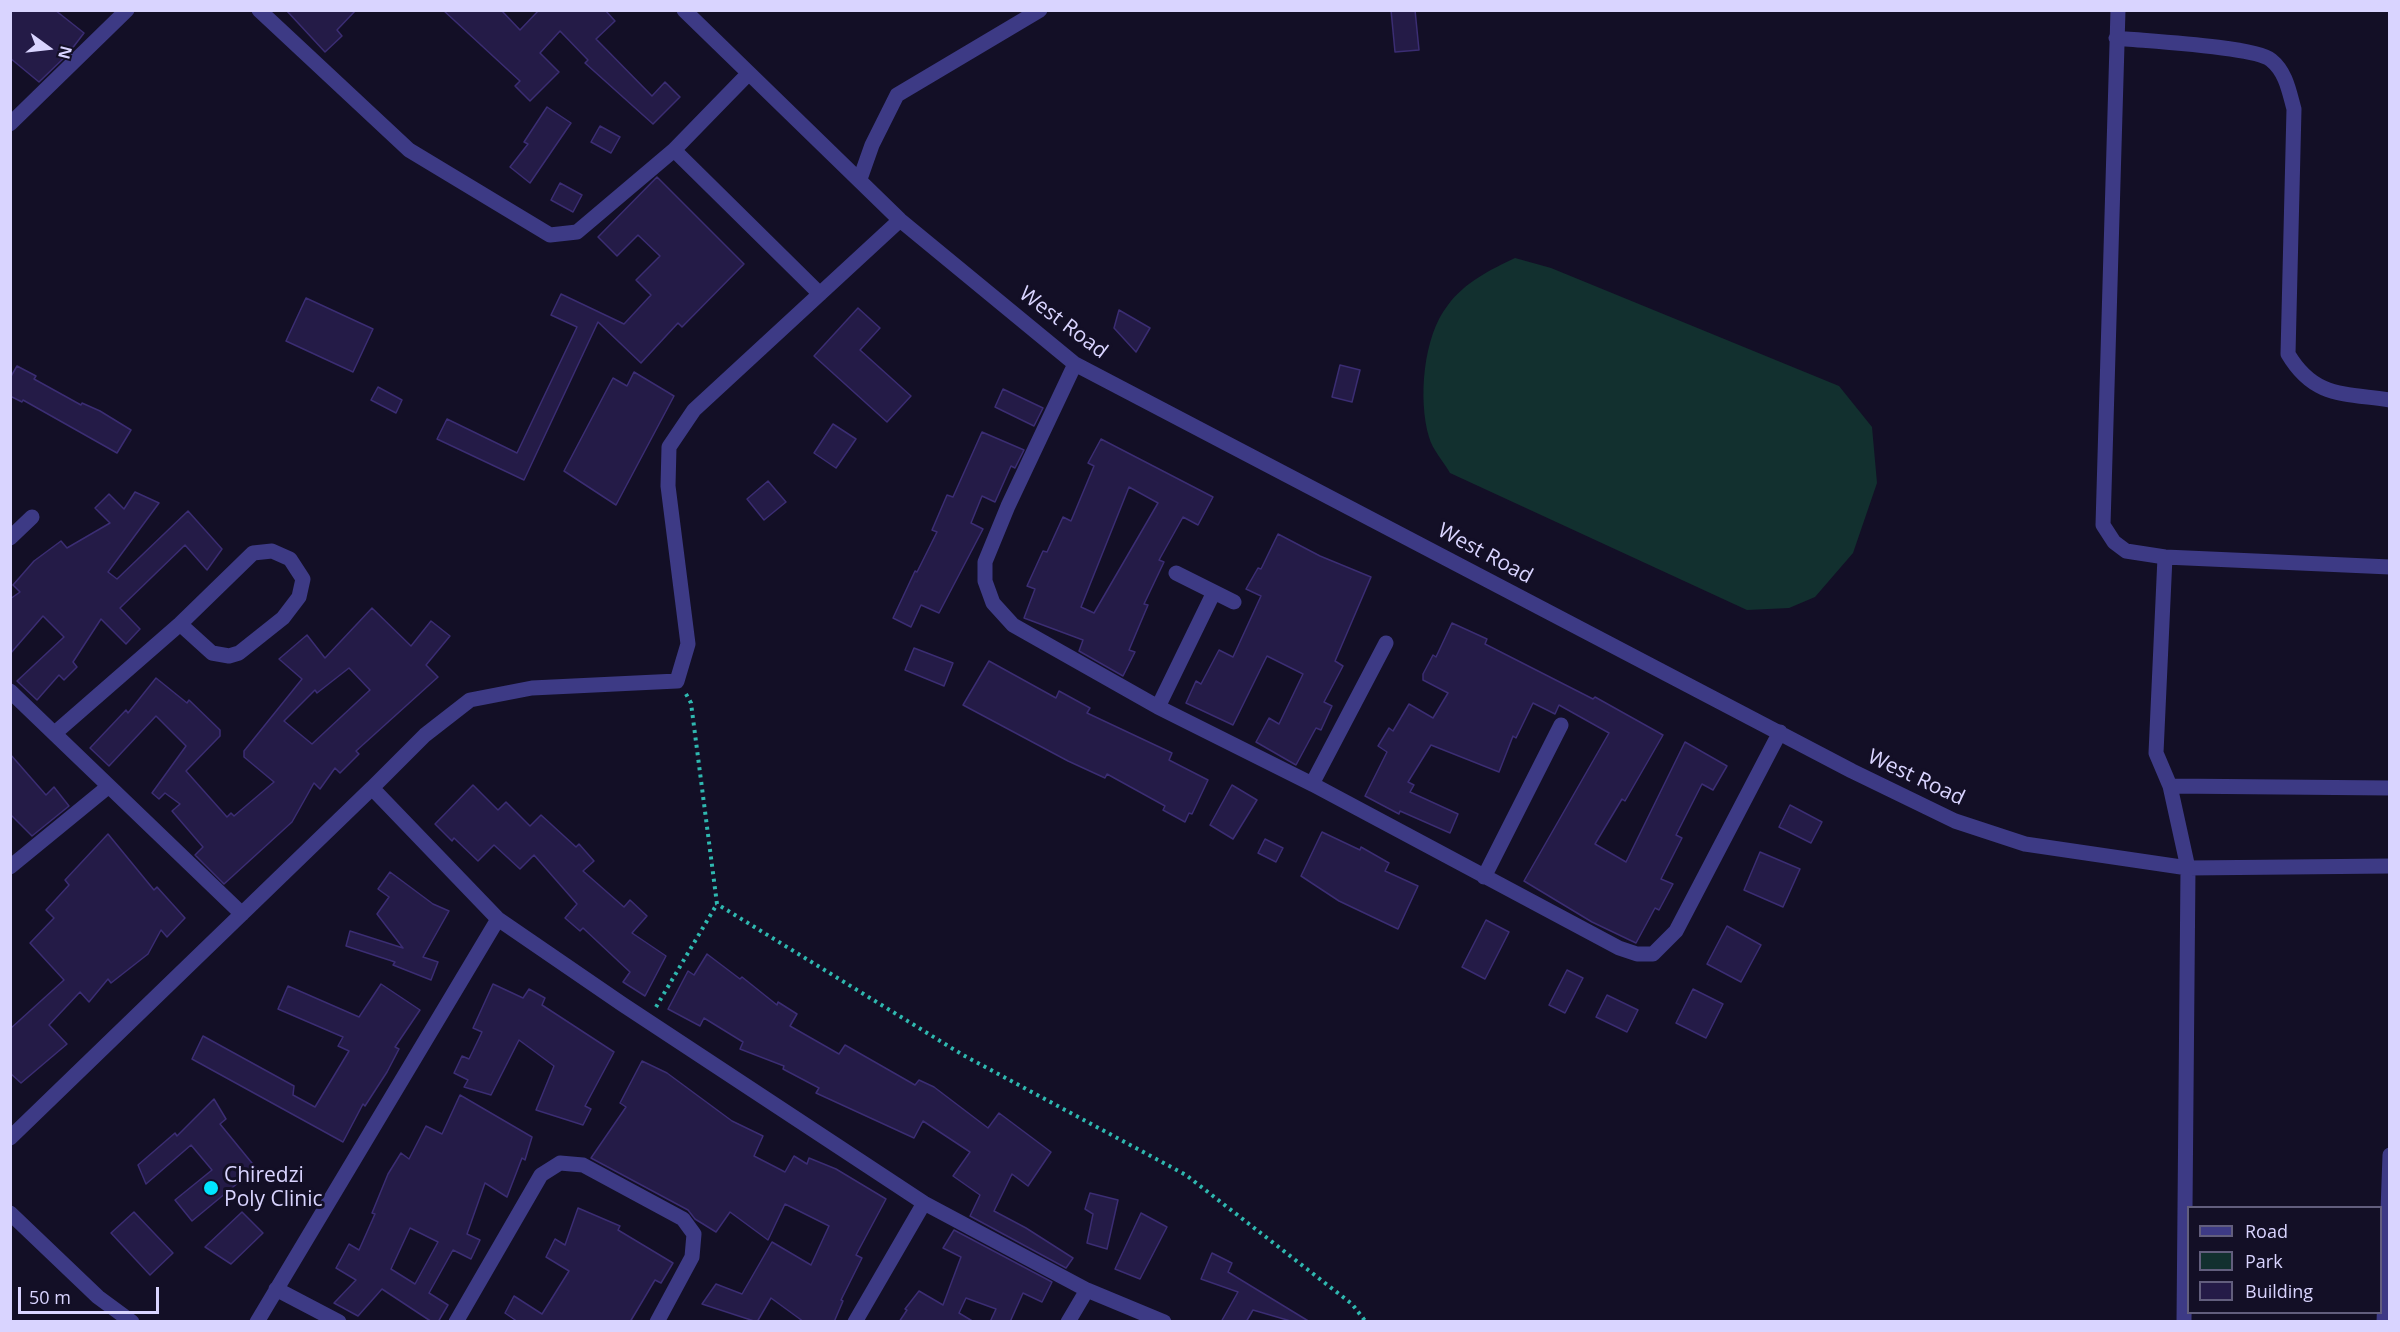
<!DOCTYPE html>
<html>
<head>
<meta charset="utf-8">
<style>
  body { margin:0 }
  #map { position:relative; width:2400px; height:1332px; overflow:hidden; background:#130f26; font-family:"Open Sans",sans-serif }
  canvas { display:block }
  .frame { position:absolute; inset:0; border:12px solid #d9d4ff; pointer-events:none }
  .legend { position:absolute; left:2187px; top:1206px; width:195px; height:108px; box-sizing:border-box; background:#130f26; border:2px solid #625e7d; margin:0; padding:8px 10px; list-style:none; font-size:18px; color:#d9d4ff }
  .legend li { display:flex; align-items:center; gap:12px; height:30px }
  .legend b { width:30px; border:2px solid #625e7d }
  .north { position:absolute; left:18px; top:18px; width:60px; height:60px; -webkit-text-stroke:4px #130f26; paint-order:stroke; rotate:105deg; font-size:16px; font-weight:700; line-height:24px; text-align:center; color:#d9d4ff }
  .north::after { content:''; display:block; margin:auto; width:21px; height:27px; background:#d9d4ff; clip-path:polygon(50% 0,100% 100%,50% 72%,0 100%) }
  .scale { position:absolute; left:18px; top:1287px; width:141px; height:27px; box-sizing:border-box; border:3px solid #d9d4ff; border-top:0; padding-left:8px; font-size:18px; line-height:21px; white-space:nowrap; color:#d9d4ff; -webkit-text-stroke:4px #130f26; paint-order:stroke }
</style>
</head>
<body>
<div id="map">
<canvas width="2400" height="1332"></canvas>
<div class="frame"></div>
<ul class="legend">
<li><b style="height:8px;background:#3d3a85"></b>Road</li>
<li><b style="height:16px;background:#12302f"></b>Park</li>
<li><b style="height:16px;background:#241b47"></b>Building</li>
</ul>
<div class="north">N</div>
<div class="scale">50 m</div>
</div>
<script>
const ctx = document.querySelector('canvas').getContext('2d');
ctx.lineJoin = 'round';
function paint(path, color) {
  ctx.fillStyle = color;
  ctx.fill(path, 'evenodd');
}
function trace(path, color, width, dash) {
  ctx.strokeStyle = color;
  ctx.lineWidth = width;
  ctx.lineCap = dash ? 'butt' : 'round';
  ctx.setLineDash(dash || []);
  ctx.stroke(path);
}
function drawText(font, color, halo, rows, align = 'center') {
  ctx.font = font + ' "Open Sans",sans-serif';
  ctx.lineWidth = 6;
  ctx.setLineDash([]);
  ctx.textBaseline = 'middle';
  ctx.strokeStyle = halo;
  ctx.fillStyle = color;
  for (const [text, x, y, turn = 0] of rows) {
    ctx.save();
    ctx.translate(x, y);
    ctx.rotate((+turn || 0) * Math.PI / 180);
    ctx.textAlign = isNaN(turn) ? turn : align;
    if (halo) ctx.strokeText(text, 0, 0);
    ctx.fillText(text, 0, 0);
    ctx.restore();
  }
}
const green = new Path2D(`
  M 1515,258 L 1551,268 L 1839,386 L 1872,427 L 1877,483 L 1853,553 L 1815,597 L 1789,608 L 1747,610 L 1450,473 C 1444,462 1432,449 1429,437 C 1418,400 1423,336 1448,305 C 1465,282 1490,270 1515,258 Z`);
const building = new Path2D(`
  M 10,10 L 55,10 L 84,33 L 68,54 L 39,82 L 10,58 Z
  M 286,10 L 356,10 L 337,30 L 342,36 L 325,52 Z
  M 443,10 L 501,10 L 520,30 L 539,10 L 605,10 L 615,21 L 596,39 L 652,96 L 665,82 L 680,97 L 653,124 L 585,63 L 588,60 L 560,31 L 540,53 L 559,72 L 530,101 L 515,86 L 520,81 Z
  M 1391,10 L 1415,10 L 1419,50 L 1395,52 Z
  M 547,107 L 571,123 L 530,183 L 510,167 L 528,144 L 524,142 Z
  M 600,126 L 620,137 L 611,153 L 591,142 Z
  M 657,177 L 744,264 L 682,327 L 678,323 L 641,363 L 598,322 L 524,480 L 437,439 L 447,419 L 517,453 L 577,327 L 551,315 L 561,294 L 624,324 L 651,295 L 636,280 L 660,256 L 638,235 L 617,256 L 598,237 Z
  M 560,183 L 582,195 L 573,212 L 551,200 Z
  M 306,298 L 373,329 L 353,372 L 286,341 Z
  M 858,308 L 880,328 L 860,350 L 911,396 L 887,422 L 814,356 Z
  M 1119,310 L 1150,328 L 1136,352 L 1114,328 Z
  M 1340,365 L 1360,370 L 1352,402 L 1332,397 Z
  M 17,366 L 36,376 L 34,379 L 81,405 L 82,403 L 100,411 L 131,430 L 117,453 L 23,400 L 22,402 L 10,396 L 10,378 Z
  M 634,372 L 674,396 L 616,505 L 564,471 L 613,378 L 627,386 Z
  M 378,387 L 402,400 L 396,413 L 371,400 Z
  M 1003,389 L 1043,408 L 1034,426 L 995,407 Z
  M 833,424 L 856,439 L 836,468 L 814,453 Z
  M 982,432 L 1024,450 L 1015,468 L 1011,466 L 995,502 L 982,496 L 971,523 L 983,529 L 939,613 L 921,605 L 911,627 L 893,618 L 915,571 L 917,572 L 937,532 L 932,530 L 947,495 L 953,497 Z
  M 1101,439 L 1213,497 L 1198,525 L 1183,517 L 1159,560 L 1164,562 L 1144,604 L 1148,605 L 1129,650 L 1135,652 L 1123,676 L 1079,651 L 1083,640 L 1024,618 L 1035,589 L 1027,586 L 1043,551 L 1047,552 L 1063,517 L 1071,521 L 1094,466 L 1088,463 ZM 1129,487 L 1158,503 L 1094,613 L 1081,607 Z
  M 768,481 L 786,502 L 764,520 L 747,499 Z
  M 135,492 L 159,503 L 108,572 L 117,579 L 188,511 L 222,549 L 207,570 L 185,545 L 120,608 L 140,629 L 126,644 L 101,619 L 73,662 L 77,667 L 64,680 L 59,675 L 37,700 L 17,681 L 64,637 L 43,616 L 10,654 L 10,599 L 20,592 L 13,585 L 34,561 L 61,541 L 67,548 L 110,523 L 95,508 L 109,494 L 124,509 Z
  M 1278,534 L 1320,556 L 1371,577 L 1335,661 L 1343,666 L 1324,702 L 1332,706 L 1321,730 L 1316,728 L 1296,765 L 1256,742 L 1269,718 L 1279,724 L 1303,674 L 1267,656 L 1233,725 L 1186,703 L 1196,681 L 1201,684 L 1219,650 L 1233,657 L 1261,596 L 1246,589 L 1258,568 L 1261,569 Z
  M 372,608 L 411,646 L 431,621 L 450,636 L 426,665 L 438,677 L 356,751 L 359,754 L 340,773 L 335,768 L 320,789 L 314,783 L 292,822 L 224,884 L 195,855 L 203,847 L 172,811 L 180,804 L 165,793 L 159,799 L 152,793 L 186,746 L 156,716 L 109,766 L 90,748 L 126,710 L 128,713 L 156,678 L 187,703 L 189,700 L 220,730 L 220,736 L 186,771 L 227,817 L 231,813 L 234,816 L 274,782 L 244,757 L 244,751 L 302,679 L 279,659 L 307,635 L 325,658 ZM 349,668 L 370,690 L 312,744 L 284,721 L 315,690 L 317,693 Z
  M 1452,623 L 1487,639 L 1485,644 L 1593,699 L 1595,697 L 1663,735 L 1625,801 L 1622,799 L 1595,844 L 1626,862 L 1685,742 L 1727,766 L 1713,790 L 1702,784 L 1676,835 L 1682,838 L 1661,879 L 1673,884 L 1659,910 L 1655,908 L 1636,943 L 1592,922 L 1524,881 L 1609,733 L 1559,705 L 1555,714 L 1533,703 L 1516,738 L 1513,736 L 1499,772 L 1431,745 L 1408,782 L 1414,785 L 1410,792 L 1458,814 L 1450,833 L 1400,811 L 1399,814 L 1365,796 L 1387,752 L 1378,746 L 1389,728 L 1393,731 L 1409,704 L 1433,718 L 1448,693 L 1423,680 L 1423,674 L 1433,655 L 1436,657 Z
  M 914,648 L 953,663 L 944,686 L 905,670 Z
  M 989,661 L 1056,698 L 1059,691 L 1090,708 L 1087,713 L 1172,753 L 1169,760 L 1208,780 L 1192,814 L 1189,813 L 1185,822 L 1163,810 L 1165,806 L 1107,774 L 1105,778 L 1068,761 L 963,705 Z
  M 10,754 L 46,795 L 54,787 L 69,806 L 32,836 L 10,814 Z
  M 473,785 L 498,810 L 506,802 L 530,826 L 541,815 L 576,847 L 579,844 L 594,861 L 583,871 L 624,907 L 630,900 L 647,916 L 632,933 L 666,956 L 645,996 L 623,982 L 630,972 L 583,928 L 580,931 L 565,918 L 577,904 L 534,855 L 520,869 L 494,845 L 478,861 L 454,838 L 452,841 L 435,824 Z
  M 1232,785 L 1257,800 L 1233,839 L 1210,825 Z
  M 1790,805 L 1822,822 L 1811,843 L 1779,827 Z
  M 1322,832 L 1360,850 L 1361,847 L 1389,863 L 1385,871 L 1418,886 L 1398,929 L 1339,901 L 1301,876 Z
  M 108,834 L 154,890 L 157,887 L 185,918 L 167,937 L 161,930 L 148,954 L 111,983 L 108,979 L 89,1002 L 80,992 L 49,1025 L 67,1044 L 21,1083 L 10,1073 L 10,1029 L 64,980 L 30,943 L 54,918 L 46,910 L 69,885 L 65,880 Z
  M 1265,839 L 1283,848 L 1276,862 L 1258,853 Z
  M 1760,852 L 1800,869 L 1783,907 L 1744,890 Z
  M 390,872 L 433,904 L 449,911 L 423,957 L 438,962 L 431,980 L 393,965 L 395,962 L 346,946 L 350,931 L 403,948 L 377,914 L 389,897 L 378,889 Z
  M 1486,920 L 1509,932 L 1485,979 L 1462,967 Z
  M 1727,926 L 1761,945 L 1741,982 L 1707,964 Z
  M 707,954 L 740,979 L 742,977 L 777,1005 L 778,1002 L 797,1014 L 790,1026 L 839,1054 L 845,1045 L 915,1085 L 919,1080 L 934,1087 L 988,1128 L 999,1113 L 1051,1152 L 1028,1186 L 1012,1174 L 994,1211 L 1026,1228 L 1073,1258 L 1066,1268 L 970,1216 L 980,1195 L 953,1176 L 970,1152 L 923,1121 L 914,1138 L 816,1093 L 819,1088 L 783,1069 L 784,1066 L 740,1049 L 743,1042 L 704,1018 L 700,1026 L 668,1009 L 688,971 L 694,975 Z
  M 1567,970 L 1583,978 L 1565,1013 L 1549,1005 Z
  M 381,984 L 420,1010 L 395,1047 L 399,1049 L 387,1072 L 365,1106 L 363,1104 L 343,1142 L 192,1059 L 203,1036 L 294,1086 L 293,1095 L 315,1107 L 349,1051 L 338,1046 L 343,1037 L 278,1009 L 288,986 L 359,1017 Z
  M 493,984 L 523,998 L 529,989 L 545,998 L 542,1005 L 614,1052 L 585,1106 L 591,1109 L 583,1125 L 536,1110 L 554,1066 L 519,1040 L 491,1095 L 464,1087 L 468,1080 L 454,1073 L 462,1056 L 469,1059 L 482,1032 L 473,1028 Z
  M 1693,989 L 1723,1004 L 1706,1038 L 1676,1023 Z
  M 1607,995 L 1638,1010 L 1627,1032 L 1596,1017 Z
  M 642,1061 L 667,1073 L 732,1121 L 763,1136 L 754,1156 L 785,1172 L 794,1156 L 807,1164 L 809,1158 L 836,1169 L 886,1199 L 856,1255 L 862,1258 L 841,1300 L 843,1301 L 834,1322 L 804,1322 L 771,1298 L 757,1322 L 702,1304 L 716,1284 L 742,1294 L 772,1242 L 811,1265 L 829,1226 L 785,1204 L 768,1240 L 730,1212 L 716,1232 L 695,1219 L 688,1210 L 591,1158 L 626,1107 L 620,1103 Z
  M 460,1095 L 532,1137 L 525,1160 L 522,1158 L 507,1197 L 485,1183 L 467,1234 L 480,1240 L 471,1259 L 453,1250 L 429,1293 L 448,1305 L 438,1322 L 432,1322 L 382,1289 L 358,1316 L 334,1303 L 356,1280 L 336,1268 L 349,1244 L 359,1250 L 375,1214 L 372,1213 L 388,1174 L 401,1153 L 409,1159 L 426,1126 L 442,1134 ZM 410,1228 L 438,1242 L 415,1284 L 391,1269 Z
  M 214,1099 L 226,1119 L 220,1124 L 256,1168 L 192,1221 L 175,1200 L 212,1170 L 191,1145 L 146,1184 L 138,1165 L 175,1133 L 177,1136 Z
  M 1090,1193 L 1118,1200 L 1107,1249 L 1087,1243 L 1093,1214 L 1085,1209 Z
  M 578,1208 L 620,1226 L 618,1230 L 673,1263 L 661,1283 L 655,1280 L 630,1322 L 518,1322 L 505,1313 L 514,1296 L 542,1314 L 569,1271 L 546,1257 L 555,1239 L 565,1245 Z
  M 134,1212 L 173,1253 L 150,1275 L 111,1233 Z
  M 242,1212 L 263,1233 L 231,1264 L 205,1247 Z
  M 1141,1213 L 1167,1227 L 1140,1279 L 1115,1269 Z
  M 954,1230 L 1052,1282 L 1042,1302 L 1023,1293 L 1010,1322 L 990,1322 L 996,1309 L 966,1298 L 959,1313 L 974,1322 L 899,1322 L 907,1310 L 905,1309 L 919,1291 L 943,1305 L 961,1257 L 943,1248 Z
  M 1212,1253 L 1232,1263 L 1228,1272 L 1310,1322 L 1294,1322 L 1253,1310 L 1246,1322 L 1221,1322 L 1238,1292 L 1201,1279 Z`);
const path = new Path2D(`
  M 686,694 L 691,703 L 717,904 L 963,1055 L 1186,1175 L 1352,1304 L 1366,1322
  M 656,1007 L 717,904`);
const minor = new Path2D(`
  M 259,10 L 409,150 L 550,235 L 577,232 L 674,150 L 749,73
  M 684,10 L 900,220 L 1075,364 L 1852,771 L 1955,821 L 2025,844 L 2188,868 L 2390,866
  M 2118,10 L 2103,525 L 2114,542 L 2126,551 L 2165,557 L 2390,567
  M 2116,38 C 2143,41 2254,46 2271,60 C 2286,72 2289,91 2294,109 L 2288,354 C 2314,398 2344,393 2390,400
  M 10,124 L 127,10
  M 674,150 L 820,294
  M 860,179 L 872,145 L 897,95 L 1040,10
  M 1075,364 L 1008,506 L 985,562 L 985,581 L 993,603 L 1013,625 L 1158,707 L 1312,784 L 1619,948 L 1637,954 L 1653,954 L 1676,931 L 1780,732
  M 10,538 L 32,517
  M 2165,557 L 2156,753 L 2170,786 L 2188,868 L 2184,1322
  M 1176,573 L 1234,602
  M 10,691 L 242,914
  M 1158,707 L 1214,592
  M 55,733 L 180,624 L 253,553 L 272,551 L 290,559 L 303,579 L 299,597 L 283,618 L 239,653 L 229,656 L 212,653 L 180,624
  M 1312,784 L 1386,643
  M 2170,786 L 2390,788
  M 372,788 L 425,735 L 470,700 L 532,688 L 677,681 L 688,644 L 668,486 L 669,447 L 694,410 L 900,220
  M 10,867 L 109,786
  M 1484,877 L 1561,725
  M 10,1138 L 372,788 L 498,919 L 622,1004 L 924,1203 L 1087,1290 L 1164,1322
  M 10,1213 L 98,1297 L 132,1322
  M 276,1289 L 339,1322
  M 257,1322 L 498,919
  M 456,1322 L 541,1175 L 560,1163 L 583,1165 L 683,1219 L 694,1234 L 692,1257 L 657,1322
  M 855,1322 L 924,1203
  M 1068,1322 L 1087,1290
  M 2384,1322 L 2390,1155`);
const markers = [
  [211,1188,8,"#00e5ff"]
];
const streetNames = [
  ["West Road",1063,323,37],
  ["West Road",1485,554,28],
  ["West Road",1916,778,25]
];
const poiNames = [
  ["Chiredzi",224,1176],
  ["Poly Clinic",224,1200]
];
paint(green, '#12302f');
paint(building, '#241b47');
trace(building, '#3b2d73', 1.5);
trace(path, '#2fb8b0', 4, [3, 4.5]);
trace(minor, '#3d3a85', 15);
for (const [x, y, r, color] of markers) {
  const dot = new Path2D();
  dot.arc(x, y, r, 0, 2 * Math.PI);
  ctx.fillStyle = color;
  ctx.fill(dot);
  trace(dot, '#130f26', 2);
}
drawText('21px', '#d9d4ff', '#130f26', streetNames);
drawText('21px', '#d9d4ff', '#130f26', poiNames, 'left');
</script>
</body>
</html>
